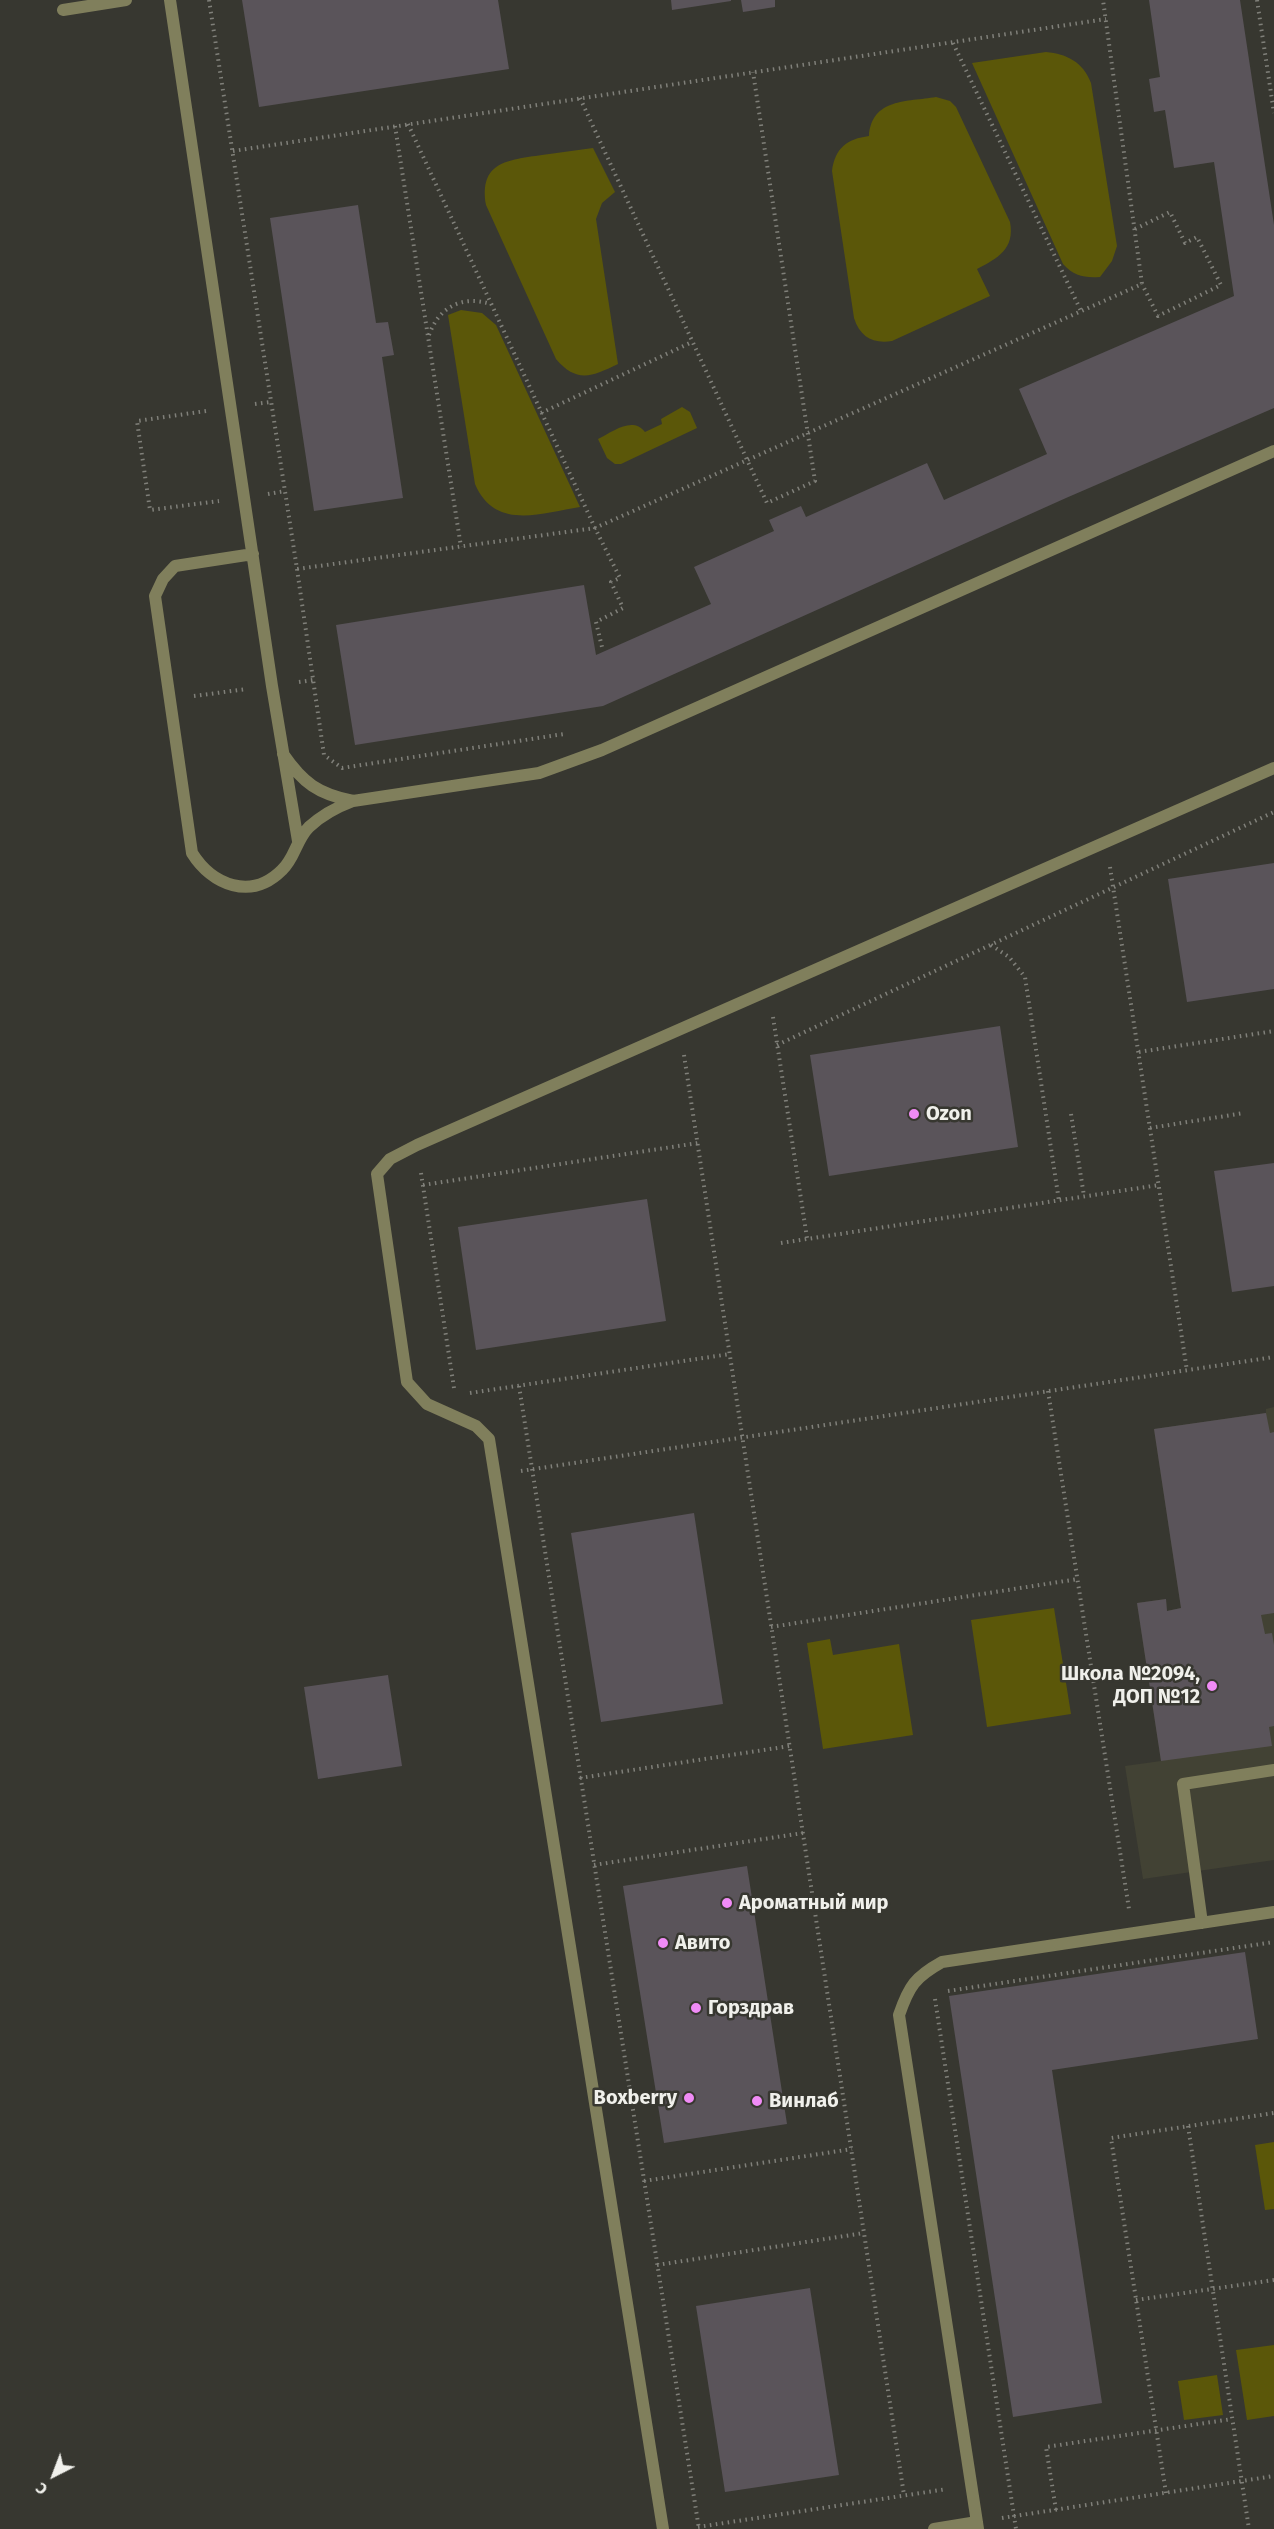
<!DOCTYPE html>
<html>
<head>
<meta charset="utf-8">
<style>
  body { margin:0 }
  #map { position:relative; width:1274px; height:2529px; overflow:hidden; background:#373730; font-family:"Fira Sans",sans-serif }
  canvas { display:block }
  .north { position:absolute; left:24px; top:2445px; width:60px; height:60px; -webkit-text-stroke:4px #373730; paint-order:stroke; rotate:222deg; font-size:16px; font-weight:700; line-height:24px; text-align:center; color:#f0f0eb }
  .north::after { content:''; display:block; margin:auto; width:21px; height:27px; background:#f0f0eb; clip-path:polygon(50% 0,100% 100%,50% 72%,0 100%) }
</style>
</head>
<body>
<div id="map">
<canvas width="1274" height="2529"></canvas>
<div class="north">С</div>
</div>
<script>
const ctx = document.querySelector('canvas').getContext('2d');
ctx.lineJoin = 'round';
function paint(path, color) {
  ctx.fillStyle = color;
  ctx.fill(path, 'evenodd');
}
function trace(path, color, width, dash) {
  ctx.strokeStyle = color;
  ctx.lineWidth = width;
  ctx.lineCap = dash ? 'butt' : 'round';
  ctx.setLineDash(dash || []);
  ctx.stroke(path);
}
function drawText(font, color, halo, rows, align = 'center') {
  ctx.font = font + ' "Fira Sans",sans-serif';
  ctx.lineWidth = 5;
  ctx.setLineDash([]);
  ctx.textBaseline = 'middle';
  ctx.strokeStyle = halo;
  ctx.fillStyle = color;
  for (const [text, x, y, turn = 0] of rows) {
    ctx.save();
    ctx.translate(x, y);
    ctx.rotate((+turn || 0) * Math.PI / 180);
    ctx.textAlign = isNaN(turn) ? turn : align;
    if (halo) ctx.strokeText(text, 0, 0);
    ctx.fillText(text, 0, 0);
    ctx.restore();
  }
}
const built = new Path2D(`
  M 1274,1407 L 1274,1860 L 1143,1879 L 1125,1766 L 1161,1761 L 1137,1603 L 1166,1599 L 1167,1611 L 1181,1608 L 1154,1429 L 1266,1413 L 1266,1409 Z`);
const green = new Path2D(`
  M 1046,52 C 1067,54 1083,62 1091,83 L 1117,246 L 1112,261 L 1100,277 C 1084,278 1074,276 1063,264 L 972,63 Z
  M 936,97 L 950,101 L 956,107 L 1010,222 C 1015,249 998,258 977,269 L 990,296 L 892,341 C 873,344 860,337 854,318 L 832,171 C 835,148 847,139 869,136 C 872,98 907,102 936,97 Z
  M 593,148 L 615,192 L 602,203 L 596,219 L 618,364 C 593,376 577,384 556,359 L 486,205 C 479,162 507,160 542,155 C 559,153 576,150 593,148 Z
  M 461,310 L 482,313 L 496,325 L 580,507 C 541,513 495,531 475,484 L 448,315 Z
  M 682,407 L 690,412 L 697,428 L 621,464 L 615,464 L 607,458 L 598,439 C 613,432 632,416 645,432 L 662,424 L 661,419 Z
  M 1054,1608 L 1071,1714 L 987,1727 L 971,1620 Z
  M 830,1639 L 833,1655 L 899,1644 L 913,1735 L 823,1749 L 807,1643 Z
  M 1274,2142 L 1274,2209 L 1265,2210 L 1255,2145 Z
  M 1274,2345 L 1274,2416 L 1247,2420 L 1236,2350 Z
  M 1217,2375 L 1223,2415 L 1184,2420 L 1178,2381 Z`);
const building = new Path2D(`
  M 242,0 L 498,0 L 509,69 L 259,107 Z
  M 671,0 L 731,0 L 731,1 L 672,10 Z
  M 741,0 L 775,0 L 775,7 L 743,12 Z
  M 1149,0 L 1240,0 L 1274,225 L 1274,408 L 1066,498 L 603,706 L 355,745 L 336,625 L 584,585 L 596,655 L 711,604 L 694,567 L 774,531 L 769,520 L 801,506 L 806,517 L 927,463 L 944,500 L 1047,454 L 1019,389 L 1234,296 L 1214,162 L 1174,168 L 1165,110 L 1154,112 L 1149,79 L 1160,77 Z
  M 358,205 L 376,323 L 388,322 L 394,355 L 382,357 L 403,498 L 314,511 L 270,218 Z
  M 1274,863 L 1274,989 L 1187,1002 L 1168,879 Z
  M 1000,1026 L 1018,1147 L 829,1176 L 810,1055 Z
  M 1274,1163 L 1274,1286 L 1232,1292 L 1214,1171 Z
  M 647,1199 L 666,1321 L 476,1350 L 458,1227 Z
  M 1266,1413 L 1270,1433 L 1274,1432 L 1274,1613 L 1261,1615 L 1265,1634 L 1272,1633 L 1274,1645 L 1274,1726 L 1269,1727 L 1272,1746 L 1161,1761 L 1137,1603 L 1166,1599 L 1167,1611 L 1181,1608 L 1154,1429 Z
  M 694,1513 L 723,1704 L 601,1722 L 571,1533 Z
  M 388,1675 L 402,1766 L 318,1779 L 304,1687 Z
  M 747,1866 L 787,2124 L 664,2143 L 623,1886 Z
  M 1245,1952 L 1258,2039 L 1052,2070 L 1102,2403 L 1013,2417 L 949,1996 Z
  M 810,2288 L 839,2475 L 725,2492 L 696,2306 Z`);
const path = new Path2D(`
  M 209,0 L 297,569 L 595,528 L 1142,284 L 1103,0
  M 1257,0 L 1274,113
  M 953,43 L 1081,311
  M 580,98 L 767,503 L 815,481 L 753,72
  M 408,124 L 595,528 L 620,578 L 611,582 L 623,608 L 596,622 L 602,647
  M 395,126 L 461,547
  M 233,151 L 1106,19
  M 1135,229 L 1170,212 L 1185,243 L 1197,237 L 1221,285 L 1158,316 L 1142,284
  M 429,335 C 439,307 462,295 491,304
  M 255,404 L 271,402
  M 206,411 L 137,421 L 150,510 L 219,501
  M 541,413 L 692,342
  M 268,494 L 285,491
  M 297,569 L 324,755 L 342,768 L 564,734
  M 299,682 L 313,680
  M 194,696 L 247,689
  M 1110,867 L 1187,1371
  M 991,945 L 1009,957 L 1025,977 L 1059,1201
  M 773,1017 L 807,1238
  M 777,1045 L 1274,812
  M 1139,1052 L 1274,1031
  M 684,1055 L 904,2495
  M 1071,1114 L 1084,1196
  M 1150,1128 L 1244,1113
  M 421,1173 L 454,1388
  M 423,1185 L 698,1143
  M 781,1243 L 1159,1185
  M 519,1386 L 699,2529
  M 1048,1391 L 1129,1909
  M 470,1393 L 730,1354
  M 521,1471 L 1274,1357
  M 771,1627 L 1078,1579
  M 580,1778 L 790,1746
  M 594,1865 L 803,1833
  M 948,1991 L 1274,1942
  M 935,1999 L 1016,2529
  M 1188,2126 L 1249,2529
  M 644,2181 L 852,2149
  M 657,2265 L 864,2233
  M 1136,2300 L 1274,2280
  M 1166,2493 L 1111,2138 L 1274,2113
  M 1056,2510 L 1046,2447 L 1232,2419
  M 1002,2518 L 1274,2476
  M 698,2527 L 947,2489`);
const service = new Path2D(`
  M 170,0 L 272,686 L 298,841
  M 63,10 L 126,0
  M 253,554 L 175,566 L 163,579 L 155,596 L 192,853 C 212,885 251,901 282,870 C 295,858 296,840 309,827 C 322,815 337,807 353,801
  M 283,754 C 303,783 318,794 353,801 L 539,773 L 602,750 L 1274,451
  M 1202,1923 L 1183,1784 L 1274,1770
  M 663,2529 L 489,1439 L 476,1426 L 427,1404 L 407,1382 L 377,1174 L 390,1159 L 417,1145 L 1274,768
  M 934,2529 L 977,2522
  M 978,2529 L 899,2015 C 909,1986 915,1977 942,1962 L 1274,1912`);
const markers = [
  [914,1114,6,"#f08bf6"],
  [1212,1686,6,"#f08bf6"],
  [727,1903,6,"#f08bf6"],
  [663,1943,6,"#f08bf6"],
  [696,2008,6,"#f08bf6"],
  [689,2098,6,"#f08bf6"],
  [757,2101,6,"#f08bf6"]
];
const poiNames = [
  ["Ozon",926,1114],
  ["Школа №2094,",1200,1674,"right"],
  ["ДОП №12",1200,1697,"right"],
  ["Ароматный мир",739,1903],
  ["Авито",675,1943],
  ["Горздрав",708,2008],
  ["Boxberry",677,2098,"right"],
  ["Винлаб",769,2101]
];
paint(built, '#424234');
paint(green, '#5b5709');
paint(building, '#5a545a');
trace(path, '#80807a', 4, [1.5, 4.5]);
trace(service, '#807f5c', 12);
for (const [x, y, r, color] of markers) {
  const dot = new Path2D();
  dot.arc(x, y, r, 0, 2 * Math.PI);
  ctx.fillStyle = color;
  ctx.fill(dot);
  trace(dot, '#373730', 2);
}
drawText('bold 20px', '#f0f0eb', '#373730', poiNames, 'left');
</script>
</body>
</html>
